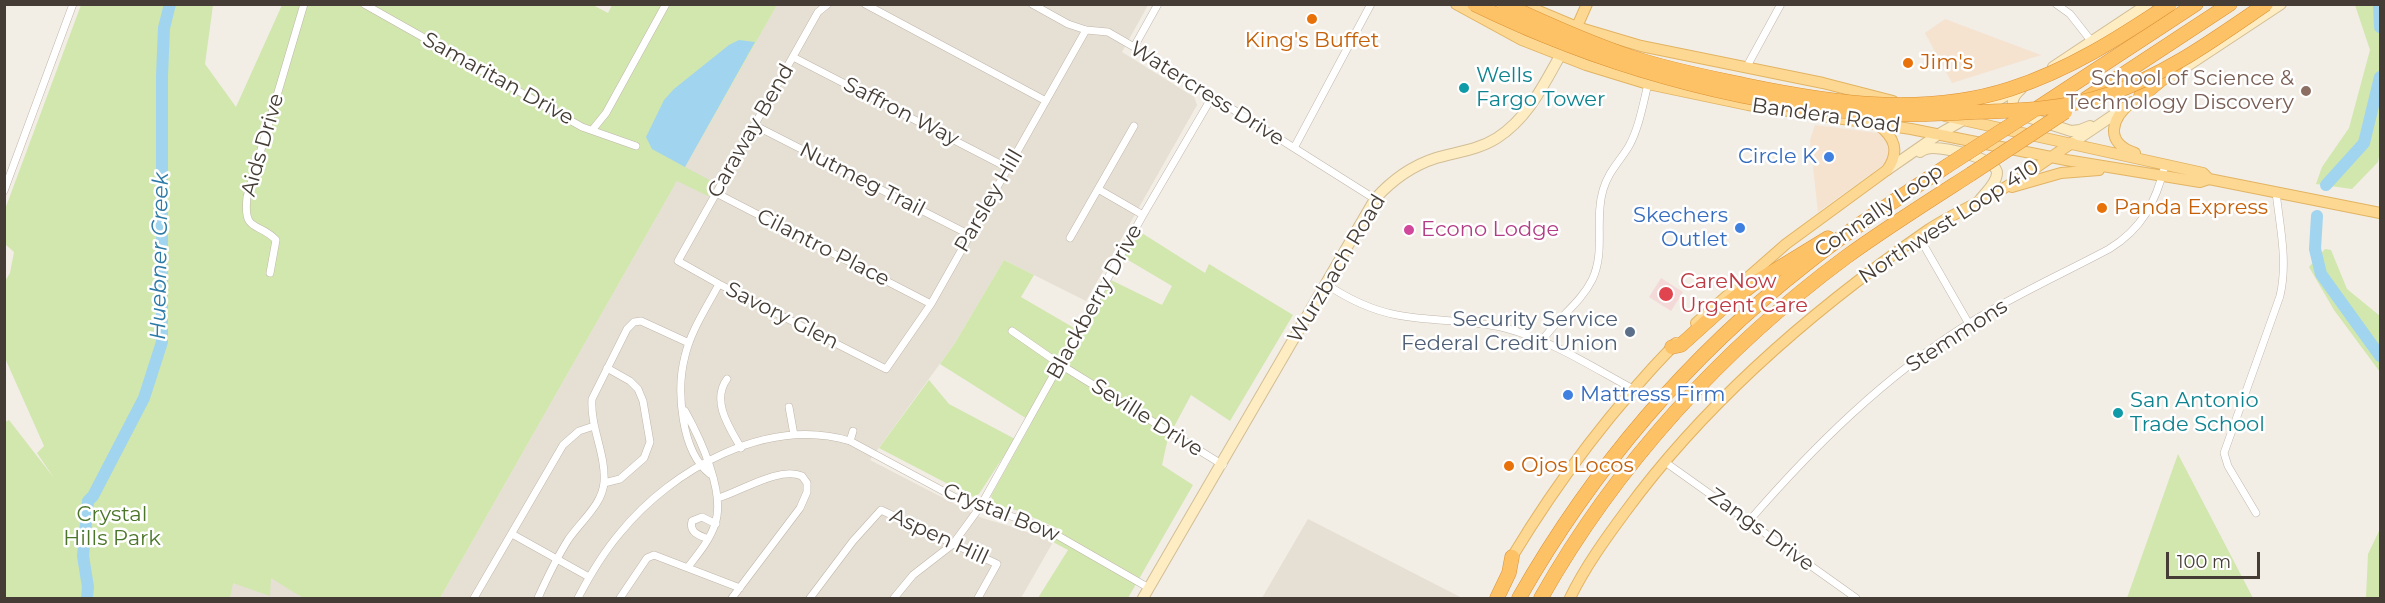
<!DOCTYPE html>
<html>
<head>
<meta charset="utf-8">
<style>
  body { margin:0 }
  #map { position:relative; width:2385px; height:603px; overflow:hidden; background:#f2ede5; font-family:Montserrat,sans-serif }
  canvas { display:block }
  .frame { position:absolute; inset:0; border:6px solid #453d35; pointer-events:none }
  .scale { position:absolute; left:2166px; top:552px; width:94px; height:27px; box-sizing:border-box; border:3px solid #453d35; border-top:0; padding-left:8px; font-size:18px; line-height:21px; white-space:nowrap; color:#453d35; -webkit-text-stroke:4px #fff; paint-order:stroke }
</style>
</head>
<body>
<div id="map">
<canvas width="2385" height="603"></canvas>
<div class="frame"></div>
<div class="scale">100 m</div>
</div>
<script>
const ctx = document.querySelector('canvas').getContext('2d');
ctx.lineJoin = 'round';
function paint(path, color) {
  ctx.fillStyle = color;
  ctx.fill(path, 'evenodd');
}
function trace(path, color, width, dash) {
  ctx.strokeStyle = color;
  ctx.lineWidth = width;
  ctx.lineCap = dash ? 'butt' : 'round';
  ctx.setLineDash(dash || []);
  ctx.stroke(path);
}
function drawText(font, color, halo, rows, align = 'center') {
  ctx.font = font + ' Montserrat,sans-serif';
  ctx.lineWidth = 5;
  ctx.setLineDash([]);
  ctx.textBaseline = 'middle';
  ctx.strokeStyle = halo;
  ctx.fillStyle = color;
  for (const [text, x, y, turn = 0] of rows) {
    ctx.save();
    ctx.translate(x, y);
    ctx.rotate((+turn || 0) * Math.PI / 180);
    ctx.textAlign = isNaN(turn) ? turn : align;
    if (halo) ctx.strokeText(text, 0, 0);
    ctx.fillText(text, 0, 0);
    ctx.restore();
  }
}
const residential = new Path2D(`
  M 777,5 L 1148,5 L 1122,52 L 1194,97 L 1197,105 L 1086,301 L 1004,260 L 955,343 L 870,460 L 982,518 L 1016,528 L 1053,542 L 1021,598 L 440,598 Z
  M 1308,519 L 1462,598 L 1262,598 Z
  M 271,577 L 303,598 L 230,598 L 232,583 Z`);
const commercial = new Path2D(`
  M 1945,19 L 2041,55 L 1952,83 L 1925,33 Z
  M 1815,125 L 1878,133 L 1885,138 L 1890,154 L 1885,164 L 1818,212 L 1810,140 Z`);
const medical = new Path2D(`
  M 1661,278 L 1683,292 L 1671,311 L 1649,297 Z`);
const green = new Path2D(`
  M 591,4 L 608,13 L 612,5 L 777,5 L 685,167 L 715,183 L 708,196 L 677,181 L 440,598 L 303,598 L 271,578 L 270,596 L 233,583 L 230,598 L 5,598 L 5,422 L 9,420 L 54,478 L 37,453 L 44,446 L 5,358 L 5,281 L 10,273 L 14,252 L 5,244 L 4,212 L 81,5 L 213,5 L 205,64 L 236,107 L 282,5 Z
  M 2355,5 L 2380,5 L 2380,151 L 2378,162 L 2352,189 L 2316,184 L 2322,167 L 2349,128 L 2370,50 Z
  M 1137,230 L 1205,273 L 1209,264 L 1293,315 L 1230,421 L 1191,395 L 1168,438 L 1162,465 L 1193,485 L 1128,598 L 1038,598 L 1068,550 L 1053,542 L 1061,530 L 1019,511 L 993,504 L 991,496 L 1032,422 L 940,364 L 955,343 L 1004,260 L 1034,275 L 1021,297 L 1081,332 L 1111,280 L 1162,305 L 1172,286 L 1123,257 Z
  M 2325,249 L 2331,250 L 2347,289 L 2380,316 L 2380,372 L 2334,310 L 2309,267 Z
  M 929,380 L 949,404 L 1015,439 L 979,494 L 973,497 L 879,448 Z
  M 2178,454 L 2253,598 L 2127,598 Z
  M 2380,529 L 2380,598 L 2366,598 L 2368,554 Z`);
const water = new Path2D(`
  M 739,40 L 755,42 L 685,167 L 652,149 L 646,137 L 664,100 L 674,89 L 729,45 Z`);
const river = new Path2D(`
  M 2379,4 L 2380,27
  M 2326,185 L 2364,143 L 2380,77
  M 2317,216 L 2315,249 L 2321,274 L 2380,356
  M 87,598 L 88,587 L 83,556 L 88,501 L 93,496 L 144,398 L 162,342 L 162,76 L 164,28 L 170,4`);
const street = new Path2D(`
  M 364,4 L 582,127 L 636,146
  M 828,4 L 818,12 L 678,261 L 719,284 L 886,369 L 931,304 L 1086,30
  M 865,4 L 1046,101
  M 1032,4 L 1068,24 L 1086,30 L 1108,32 L 1134,47 L 1375,199
  M 2056,4 L 2070,14 L 2092,42
  M 1134,47 L 1158,4
  M 793,57 L 1008,168
  M 1746,68 L 1781,4
  M 754,125 L 970,235
  M 593,129 L 606,113 L 666,4
  M 1294,148 L 1371,4
  M 1098,189 L 1143,215
  M 4,191 L 73,4
  M 716,193 L 931,304
  M 1919,237 L 1969,324
  M 1070,238 L 1134,126
  M 270,273 L 276,240 C 258,221 243,234 247,197 L 304,4
  M 1326,284 C 1348,299 1371,310 1397,315 C 1433,322 1469,319 1505,328 C 1551,340 1592,367 1633,389
  M 1012,331 L 1061,365 L 1223,465
  M 1542,341 C 1556,319 1580,304 1592,280 C 1606,251 1594,220 1603,190 C 1608,172 1620,161 1629,146 C 1639,128 1643,104 1648,84
  M 727,379 C 711,401 729,427 741,448
  M 789,407 L 794,435
  M 685,411 C 700,438 726,493 715,524 C 710,540 698,554 688,567
  M 850,441 L 853,431
  M 1665,462 L 1856,598
  M 710,474 C 681,452 676,390 685,356 C 691,330 707,307 719,284
  M 604,483 L 620,479 L 644,458 L 650,442 L 643,401 L 638,389 L 630,381 L 607,368
  M 718,498 C 740,492 779,466 802,476 L 807,483
  M 2256,513 L 2228,466 L 2224,453 L 2280,296 C 2288,261 2280,228 2276,192
  M 1749,521 C 1814,446 1884,377 1968,324 C 2011,297 2064,273 2109,249 C 2142,229 2156,202 2165,165
  M 512,534 L 589,577
  M 708,539 C 699,535 689,533 692,521 L 702,517 L 716,524
  M 474,598 L 563,445 L 579,431 L 594,426
  M 538,598 C 547,578 556,559 568,540 C 580,522 603,504 604,482 C 606,454 590,427 592,399 L 627,329 L 634,322 L 641,321 L 689,343
  M 578,598 C 590,575 603,553 620,533 C 672,469 767,416 850,441 L 958,499 L 1041,526 L 1149,588
  M 620,598 L 647,558 L 654,555 L 740,588
  M 732,598 L 800,508 L 807,492 L 807,483
  M 810,598 L 853,541 L 881,510 L 997,564 L 978,598
  M 894,598 L 913,575 L 953,544 L 980,507 L 1143,215 L 1212,97`);
const secondary = new Path2D(`
  M 2053,67 L 2148,4
  M 2172,76 L 2281,4
  M 2021,89 C 2012,97 2011,102 2015,113 L 2071,131 L 2080,130 L 2090,126
  M 2072,143 L 2124,108
  M 1920,152 C 1924,149 1928,148 1933,148 C 1946,148 1997,158 1997,173 C 1997,183 1984,194 1979,201
  M 1887,170 L 1939,134 L 2012,92
  M 1143,598 L 1375,199 C 1392,180 1411,166 1436,158 C 1457,152 1478,150 1497,138 C 1528,118 1543,86 1561,54`);
const primary = new Path2D(`
  M 1456,4 L 1522,40 L 1586,65 L 1648,84 L 1748,105 L 1911,129 L 2066,160 L 2200,182 L 2209,179 L 2380,213
  M 1522,4 L 1577,27 L 1641,46 L 1823,83 L 1893,101
  M 1575,31 L 1587,4
  M 2132,102 C 2111,118 2104,143 2135,153
  M 1945,116 L 2203,173 L 2209,179
  M 2012,187 L 2061,173 L 2099,170
  M 1696,323 L 1786,244 L 1887,170 C 1900,152 1895,137 1878,125
  M 1512,557 C 1559,479 1613,408 1676,343
  M 1570,598 C 1585,567 1606,538 1626,511 C 1708,399 1815,308 1928,230 C 1952,214 1979,203 2004,188 C 2027,175 2049,158 2072,143`);
const highway = new Path2D(`
  M 2141,96 L 2176,67
  M 2084,100 L 2230,4
  M 2039,107 L 2196,4
  M 1672,347 L 1681,345 L 1721,309 L 1753,284 L 1828,238
  M 1497,598 L 1509,573 L 1512,557
  M 1519,598 C 1592,470 1689,356 1805,265 C 1850,229 1899,198 1947,166
  M 1541,598 C 1616,465 1723,348 1846,257 C 1886,228 1929,201 1971,174`);
const highwayBridge = new Path2D(`
  M 1474,4 C 1595,63 1730,103 1865,113 C 1901,116 1938,114 1974,112 C 2019,111 2066,109 2109,94 C 2166,75 2216,38 2266,4
  M 1504,4 C 1547,24 1589,43 1634,58 C 1670,70 1707,77 1745,85 C 1832,103 1923,117 2010,89 C 2069,70 2119,38 2170,4
  M 1947,166 L 2034,110
  M 1971,174 L 2065,112`);
const markers = [
  [1312,19,6,"#e8710a"],
  [1908,63,6,"#e8710a"],
  [1464,88,6,"#0f9aa8"],
  [2306,91,6,"#8d6e63"],
  [1829,157,6,"#3f7fe0"],
  [2102,208,6,"#e8710a"],
  [1740,228,6,"#3f7fe0"],
  [1409,230,6,"#d1479c"],
  [1666,294,8,"#e0444e"],
  [1630,332,6,"#5c6f8a"],
  [1568,395,6,"#3f7fe0"],
  [2118,413,6,"#0f9aa8"],
  [1509,466,6,"#e8710a"]
];
const foodNames = [
  ["King's Buffet",1312,41,"center"],
  ["Jim's",1920,63],
  ["Panda Express",2114,208],
  ["Ojos Locos",1521,466]
];
const cultureNames = [
  ["Wells",1476,76],
  ["Fargo Tower",1476,100],
  ["San Antonio",2130,401],
  ["Trade School",2130,425]
];
const streetNames = [
  ["Samaritan Drive",498,79,29],
  ["Watercress Drive",1207,94,32],
  ["Saffron Way",901,112,27],
  ["Bandera Road",1826,116,8],
  ["Caraway Bend",751,131,-60],
  ["Aids Drive",263,145,-74],
  ["Nutmeg Trail",862,180,27],
  ["Parsley Hill",989,201,-60],
  ["Connally Loop",1879,211,-34],
  ["Northwest Loop 410",1949,222,-33],
  ["Cilantro Place",823,248,27],
  ["Wurzbach Road",1337,269,-59],
  ["Blackberry Drive",1095,302,-61],
  ["Savory Glen",782,316,27],
  ["Stemmons",1957,336,-33],
  ["Seville Drive",1147,418,32],
  ["Crystal Bow",1001,513,22],
  ["Zangs Drive",1761,530,36],
  ["Aspen Hill",939,537,25]
];
const educationNames = [
  ["School of Science &",2294,79],
  ["Technology Discovery",2294,103]
];
const shopNames = [
  ["Circle K",1817,157],
  ["Skechers",1728,216],
  ["Outlet",1728,240],
  ["Mattress Firm",1580,395,"left"]
];
const hotelNames = [
  ["Econo Lodge",1421,230]
];
const healthNames = [
  ["CareNow",1680,282],
  ["Urgent Care",1680,306]
];
const serviceNames = [
  ["Security Service",1618,320],
  ["Federal Credit Union",1618,344]
];
const parkNames = [
  ["Crystal",112,515],
  ["Hills Park",112,539]
];
const waterNames = [
  ["Huebner Creek",160,256,-89]
];
paint(residential, '#e6dfd3');
paint(commercial, '#f5e3d0');
paint(medical, '#f3dad8');
paint(green, '#d1e7ae');
paint(water, '#a1d4ef');
trace(river, '#a1d4ef', 12);
trace(street, '#c1b7ab', 8);
trace(secondary, '#d2be95', 12);
trace(primary, '#e2b463', 12);
trace(highway, '#dc9435', 15);
trace(street, '#fff', 7);
trace(secondary, '#feecc3', 10);
trace(primary, '#fdd893', 10);
trace(highway, '#fdc166', 14);
trace(highwayBridge, '#dc9435', 15, []);
trace(highwayBridge, '#fdc166', 14);
for (const [x, y, r, color] of markers) {
  const dot = new Path2D();
  dot.arc(x, y, r, 0, 2 * Math.PI);
  ctx.fillStyle = color;
  ctx.fill(dot);
  trace(dot, '#fff', 2);
}
drawText('21px', '#c56008', '#fff', foodNames, 'left');
drawText('21px', '#0d838f', '#fff', cultureNames, 'left');
drawText('21px', '#453d35', '#fff', streetNames);
drawText('21px', '#785e54', '#fff', educationNames, 'right');
drawText('21px', '#366cbe', '#fff', shopNames, 'right');
drawText('21px', '#b23c85', '#fff', hotelNames, 'left');
drawText('21px', '#be3a42', '#fff', healthNames, 'left');
drawText('21px', '#4e5e75', '#fff', serviceNames, 'right');
drawText('21px', '#4b7629', '#fff', parkNames);
drawText('italic 22px', '#2e7ba7', '#fff', waterNames);
</script>
</body>
</html>
